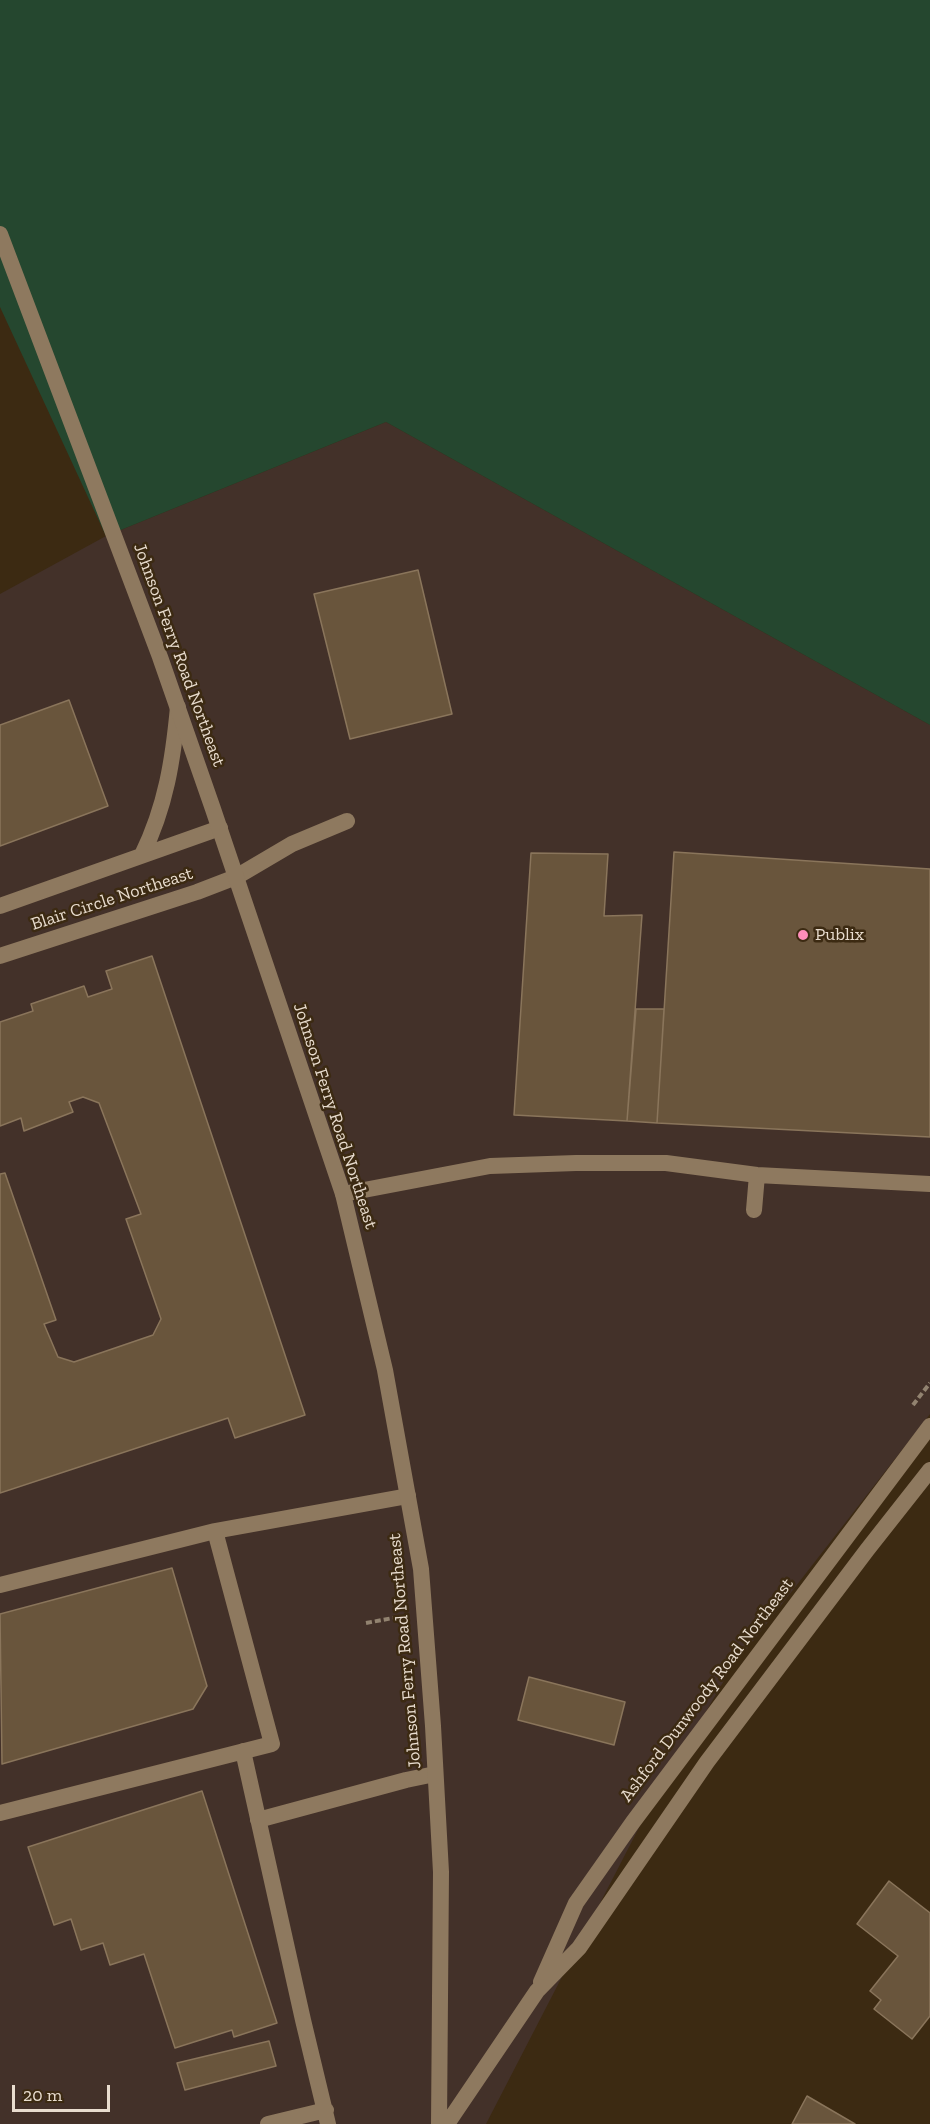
<!DOCTYPE html>
<html>
<head>
<meta charset="utf-8">
<style>
  body { margin:0 }
  #map { position:relative; width:930px; height:2124px; overflow:hidden; background:#3c2a12; font-family:"Zilla Slab",serif }
  canvas { display:block }
  .scale { position:absolute; left:12px; top:2085px; width:98px; height:27px; box-sizing:border-box; border:3px solid #e9ddcf; border-top:0; padding-left:8px; font-size:18px; line-height:21px; white-space:nowrap; color:#e9ddcf; -webkit-text-stroke:4px #3c2a12; paint-order:stroke }
</style>
</head>
<body>
<div id="map">
<canvas width="930" height="2124"></canvas>
<div class="scale">20 m</div>
</div>
<script>
const ctx = document.querySelector('canvas').getContext('2d');
ctx.lineJoin = 'round';
function paint(path, color) {
  ctx.fillStyle = color;
  ctx.fill(path, 'evenodd');
}
function trace(path, color, width, dash) {
  ctx.strokeStyle = color;
  ctx.lineWidth = width;
  ctx.lineCap = dash ? 'butt' : 'round';
  ctx.setLineDash(dash || []);
  ctx.stroke(path);
}
function drawText(font, color, halo, rows, align = 'center') {
  ctx.font = font + ' "Zilla Slab",serif';
  ctx.lineWidth = 5;
  ctx.setLineDash([]);
  ctx.textBaseline = 'middle';
  ctx.strokeStyle = halo;
  ctx.fillStyle = color;
  for (const [text, x, y, turn = 0] of rows) {
    ctx.save();
    ctx.translate(x, y);
    ctx.rotate((+turn || 0) * Math.PI / 180);
    ctx.textAlign = isNaN(turn) ? turn : align;
    if (halo) ctx.strokeText(text, 0, 0);
    ctx.fillText(text, 0, 0);
    ctx.restore();
  }
}
const commercial = new Path2D(`
  M 386,422 L 930,725 L 930,1414 L 729,1672 L 644,1818 L 486,2124 L 0,2124 L 0,594 L 106,536 Z`);
const green = new Path2D(`
  M 0,0 L 930,0 L 930,725 L 386,422 L 106,536 L 0,307 Z`);
const building = new Path2D(`
  M 418,570 L 452,714 L 350,739 L 314,594 Z
  M 69,700 L 108,806 L 0,846 L 0,725 Z
  M 674,852 L 930,869 L 930,1137 L 657,1123 Z
  M 531,853 L 608,854 L 604,916 L 642,915 L 627,1121 L 514,1115 Z
  M 152,956 L 305,1415 L 235,1438 L 228,1418 L 0,1493 L 0,1174 L 5,1173 L 56,1320 L 44,1324 L 58,1357 L 74,1362 L 153,1335 L 161,1319 L 126,1219 L 141,1214 L 99,1103 L 83,1097 L 69,1102 L 73,1112 L 24,1131 L 21,1118 L 0,1126 L 0,1022 L 33,1011 L 31,1004 L 84,986 L 88,997 L 112,989 L 106,971 Z
  M 636,1009 L 664,1009 L 657,1123 L 627,1121 Z
  M 172,1568 L 207,1686 L 193,1709 L 2,1764 L 0,1614 Z
  M 529,1677 L 625,1702 L 614,1745 L 518,1720 Z
  M 202,1791 L 277,2023 L 234,2037 L 232,2030 L 175,2048 L 144,1954 L 110,1965 L 103,1943 L 81,1950 L 71,1919 L 54,1925 L 28,1847 Z
  M 889,1881 L 930,1913 L 930,2016 L 912,2039 L 874,2009 L 881,2000 L 870,1991 L 898,1956 L 857,1924 Z
  M 269,2041 L 276,2066 L 185,2090 L 177,2063 Z
  M 807,2096 L 855,2124 L 792,2124 Z`);
const path = new Path2D(`
  M 913,1405 L 930,1383
  M 366,1623 L 393,1618`);
const service = new Path2D(`
  M 236,877 L 292,844 L 347,821
  M 343,1194 L 490,1166 L 576,1163 L 666,1163 L 757,1175 L 930,1184
  M 754,1210 L 757,1175
  M 0,1585 L 215,1531 L 408,1496
  M 243,1751 L 303,2020 L 328,2124
  M 0,1813 L 272,1744 L 215,1531
  M 258,1820 L 406,1780 L 435,1774
  M 268,2124 L 326,2110`);
const minor = new Path2D(`
  M 142,855 C 166,806 173,760 178,707
  M 0,906 L 220,828
  M 0,956 L 197,892 L 236,877`);
const secondary = new Path2D(`
  M 0,234 L 160,657 L 213,809 L 343,1194 L 385,1370 L 421,1569 L 433,1726 L 441,1872 L 439,2124
  M 541,1982 L 576,1903 L 633,1822 L 930,1426
  M 447,2124 L 537,1991 L 579,1948 L 707,1762 L 867,1550 L 930,1470`);
const markers = [
  [803,935,6,"#ff8eb9"]
];
const streetNames = [
  ["Johnson Ferry Road Northeast",179,655,70],
  ["Blair Circle Northeast",112,899,-18],
  ["Johnson Ferry Road Northeast",335,1116,72],
  ["Johnson Ferry Road Northeast",405,1651,-95],
  ["Ashford Dunwoody Road Northeast",707,1690,-53]
];
const poiNames = [
  ["Publix",815,935]
];
paint(commercial, '#433129');
paint(green, '#25472f');
paint(building, '#69553c');
trace(building, '#8a755b', 1.5);
trace(path, '#928370', 4, [6, 3]);
trace(service, '#8e795f', 16);
trace(minor, '#8e795f', 16);
trace(secondary, '#8e795f', 16);
for (const [x, y, r, color] of markers) {
  const dot = new Path2D();
  dot.arc(x, y, r, 0, 2 * Math.PI);
  ctx.fillStyle = color;
  ctx.fill(dot);
  trace(dot, '#3c2a12', 2);
}
drawText('18px', '#e9ddcf', '#3c2a12', streetNames);
drawText('18px', '#e9ddcf', '#3c2a12', poiNames, 'left');
</script>
</body>
</html>
